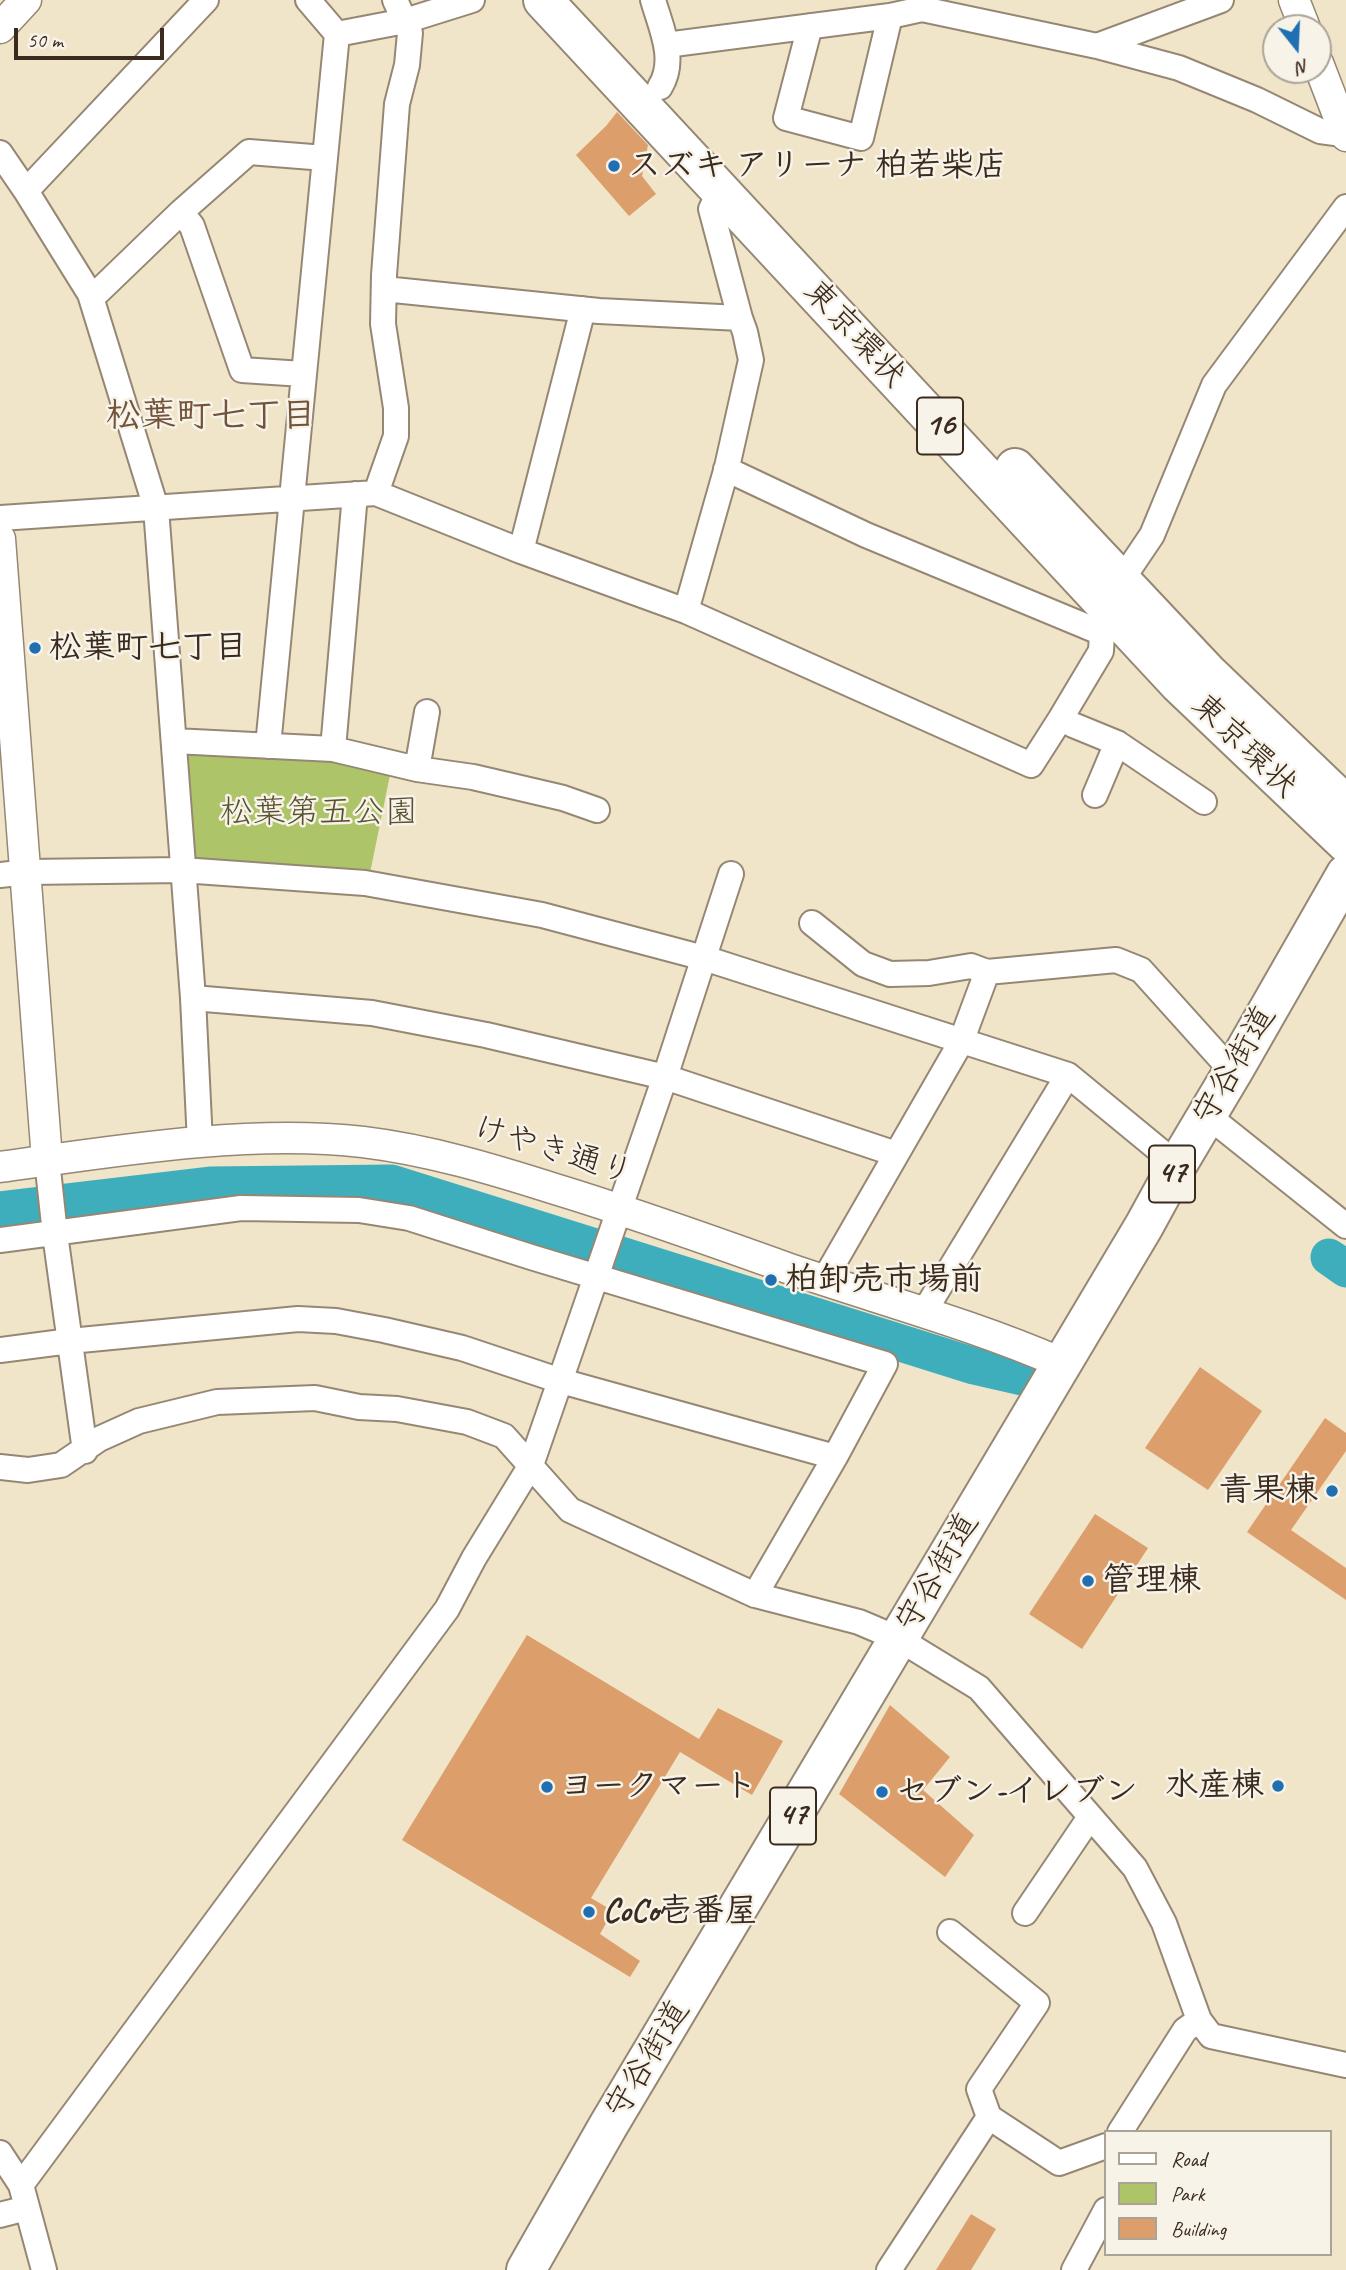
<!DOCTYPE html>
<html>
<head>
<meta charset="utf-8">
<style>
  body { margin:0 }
  #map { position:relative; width:1346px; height:2270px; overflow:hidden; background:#f0e4c9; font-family:Caveat,sans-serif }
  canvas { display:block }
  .legend { position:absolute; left:1104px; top:2130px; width:228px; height:126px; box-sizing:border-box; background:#f7f3e8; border:2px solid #aca397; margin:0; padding:9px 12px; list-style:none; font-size:21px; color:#3b2a1e }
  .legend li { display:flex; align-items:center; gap:14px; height:35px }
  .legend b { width:35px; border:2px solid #aca397 }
  .north { position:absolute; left:1262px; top:14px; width:70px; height:70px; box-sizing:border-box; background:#f7f3e8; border:2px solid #aca397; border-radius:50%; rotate:162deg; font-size:19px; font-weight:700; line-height:28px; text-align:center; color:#3b2a1e }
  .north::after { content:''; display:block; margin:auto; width:24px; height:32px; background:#1f6fb2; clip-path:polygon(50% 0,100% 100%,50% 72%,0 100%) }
  .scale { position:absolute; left:14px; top:28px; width:150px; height:32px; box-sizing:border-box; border:4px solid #3b2a1e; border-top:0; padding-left:9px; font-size:21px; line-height:24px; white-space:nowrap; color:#3b2a1e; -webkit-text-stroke:5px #f7f3e8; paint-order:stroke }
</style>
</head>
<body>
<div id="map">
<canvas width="1346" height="2270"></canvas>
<ul class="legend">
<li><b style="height:9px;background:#fff"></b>Road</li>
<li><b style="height:19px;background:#aec469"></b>Park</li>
<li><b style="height:19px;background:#dc9f6c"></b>Building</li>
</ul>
<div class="north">N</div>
<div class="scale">50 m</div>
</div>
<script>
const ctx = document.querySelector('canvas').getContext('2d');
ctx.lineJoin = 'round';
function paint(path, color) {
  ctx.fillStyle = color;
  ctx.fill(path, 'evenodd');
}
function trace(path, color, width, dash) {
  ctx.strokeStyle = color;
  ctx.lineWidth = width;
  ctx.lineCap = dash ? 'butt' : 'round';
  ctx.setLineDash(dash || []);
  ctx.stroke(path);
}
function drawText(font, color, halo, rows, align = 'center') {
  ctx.font = font + ' Caveat,"Klee One",sans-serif';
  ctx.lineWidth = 5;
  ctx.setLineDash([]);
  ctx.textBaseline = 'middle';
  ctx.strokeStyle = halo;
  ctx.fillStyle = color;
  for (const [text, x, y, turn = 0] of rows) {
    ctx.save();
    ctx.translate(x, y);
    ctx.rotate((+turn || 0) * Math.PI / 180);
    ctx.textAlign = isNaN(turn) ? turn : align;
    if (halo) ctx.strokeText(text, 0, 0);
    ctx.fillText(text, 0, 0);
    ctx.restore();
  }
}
const green = new Path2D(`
  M 191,749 L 339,757 L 391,770 L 370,873 L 200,861 L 192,855 L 186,757 Z`);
const river = new Path2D(`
  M 0,1210 L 210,1185 L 391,1183 L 974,1366 L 1022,1377
  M 1329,1257 L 1346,1269`);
const building = new Path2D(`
  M 617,112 L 648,145 L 642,176 L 656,194 L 629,216 L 576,155 L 606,126 Z
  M 1200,1367 L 1262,1411 L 1208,1490 L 1145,1448 Z
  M 1325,1418 L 1346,1433 L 1346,1451 L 1291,1530 L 1346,1568 L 1346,1600 L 1247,1532 Z
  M 1095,1514 L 1148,1548 L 1082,1649 L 1029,1614 Z
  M 527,1635 L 699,1739 L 718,1708 L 783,1741 L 752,1795 L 680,1752 L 591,1898 L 613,1911 L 600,1934 L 640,1961 L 630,1977 L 402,1840 Z
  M 890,1705 L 950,1757 L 923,1790 L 974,1835 L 945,1877 L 839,1794 Z
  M 971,2214 L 996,2229 L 971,2270 L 936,2270 Z`);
const minor = new Path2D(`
  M 653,0 C 661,28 677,60 660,87
  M 810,26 L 786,118 L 861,138 L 890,16
  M 337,34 L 405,21 L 472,0
  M 666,45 L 890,16 L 922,9 L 1097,46 L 1179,68 L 1257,100 L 1320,131 L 1335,133 L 1343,130
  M 1097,46 L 1221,0
  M 0,153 L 26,191 L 90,294 L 156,508 L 193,998 L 200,1143
  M 26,191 L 206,0
  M 181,212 L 192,226 L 242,370 L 303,374
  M 384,289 L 599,311 L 740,318
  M 90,294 L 99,291 L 181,212 L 249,152 L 325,158
  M 726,469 L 866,535 L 1102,633
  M 376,493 L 396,436 L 396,408 L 383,324 L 384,275 L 397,104 L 407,65 L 410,33 L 395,0
  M 0,518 L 376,493 L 521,551 L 686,611 L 1031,765 L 1061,718 L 1073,725 L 1117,743 L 1204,802
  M 521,551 L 583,309
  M 1121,581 L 1152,535 L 1214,385 L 1346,207
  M 686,611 L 727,467 L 751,360 L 745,332 L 740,318 L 711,209 L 714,203 L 724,194
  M 1061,718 L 1101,651 L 1102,633 L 1114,623
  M 174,741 L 333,749 L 417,769 L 473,777 L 563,798 L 597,810
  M 268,746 L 337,34 L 308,0
  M 333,749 L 355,494
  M 417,769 L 427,712
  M 1095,795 L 1117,743
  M 0,875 L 27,872 L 182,870 L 365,883 L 542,915 L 704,958 L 1068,1075 L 1164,1154 L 1179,1162
  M 812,923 L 863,964 L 890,974 L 929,973 L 971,966 L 987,972 L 1116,960 L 1141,970 L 1222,1060 L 1235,1068
  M 193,998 L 372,1013 L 486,1035 L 665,1077 L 896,1154
  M 1207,1115 L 1346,1226
  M 47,1160 L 55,1234 L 85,1451
  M 0,1240 L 241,1208 L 359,1210 L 409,1218 L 531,1257 L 885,1364 L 835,1457 L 755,1595
  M 824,1280 L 961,1042 L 987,972
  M 924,1312 L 1068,1075
  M 0,1350 L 70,1341 L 298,1319 L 336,1321 L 384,1330 L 462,1348 L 561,1381 L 835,1457
  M 0,1467 L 28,1470 L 61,1465 L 99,1439 L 139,1421 L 217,1402 L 315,1398 L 359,1407 L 397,1409 L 467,1422 L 504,1436 L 570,1510 L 755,1595 L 859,1622 L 899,1639 L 979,1688 L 1135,1868 L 1164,1923 L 1199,2020 L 1211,2036 L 1346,2065
  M 1025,1913 L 1090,1817
  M 950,1932 L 1037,2003 L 979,2089 L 989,2117 L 1059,2163 L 1106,2146
  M 1120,2132 L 1185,2030 L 1199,2020
  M 0,2153 L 21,2185 L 44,2270
  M 21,2185 L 447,1609 L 474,1558 L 531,1465 L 665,1077 L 731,874
  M 0,2215 L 27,2208
  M 889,2270 L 989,2117
  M 1074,2270 L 1106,2210`);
const tertiary = new Path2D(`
  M 1294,0 L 1305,28
  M 0,28 L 26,0
  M 1318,63 L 1346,136
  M 0,539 L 47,1160
  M 0,1167 C 115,1151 247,1129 363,1142 C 429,1150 492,1169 555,1189 C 634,1213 712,1241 790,1269 C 881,1300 974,1325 1061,1363`);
const primary = new Path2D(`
  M 526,2270 L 608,2126 L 1144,1226 L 1179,1162 L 1235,1068 L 1346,874`);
const trunk = new Path2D(`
  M 543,0 L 1179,684 L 1346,843
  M 1015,468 L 1208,673 L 1346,805`);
const markers = [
  [614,166,7,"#1f6fb2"],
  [35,648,7,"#1f6fb2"],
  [771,1280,7,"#1f6fb2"],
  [1332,1491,7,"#1f6fb2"],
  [1088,1581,7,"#1f6fb2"],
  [1278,1786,7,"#1f6fb2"],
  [547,1787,7,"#1f6fb2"],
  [882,1792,7,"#1f6fb2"],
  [589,1912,7,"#1f6fb2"]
];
const shields = [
  [940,426,46],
  [1172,1174,46],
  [793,1816,46]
];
const shieldNames = [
  ["16",940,426],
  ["47",1172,1174],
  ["47",793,1816]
];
const poiNames = [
  ["スズキ アリーナ 柏若柴店",628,166],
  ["松葉町七丁目",49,648],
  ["柏卸売市場前",785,1280],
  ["青果棟",1318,1491,"right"],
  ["管理棟",1102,1581],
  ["水産棟",1264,1786,"right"],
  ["ヨークマート",561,1787],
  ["セブン-イレブン",896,1792],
  ["CoCo壱番屋",603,1912]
];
const streetNames = [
  ["東京環状",854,334,47],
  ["東京環状",1244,746,44],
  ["守谷街道",1235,1066,-60],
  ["けやき通り",553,1151,17],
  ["守谷街道",938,1573,-60],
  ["守谷街道",648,2060,-59]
];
const parkNames = [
  ["松葉第五公園",319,813]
];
const neighbourhoodNames = [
  ["松葉町七丁目",211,417]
];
paint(green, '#aec469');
trace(river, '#3faebc', 37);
paint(building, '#dc9f6c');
trace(minor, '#968774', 28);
trace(tertiary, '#968774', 33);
trace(primary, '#968774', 42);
trace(trunk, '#968774', 42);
trace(minor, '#fff', 24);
trace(tertiary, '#fff', 30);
trace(primary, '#fff', 38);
trace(trunk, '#fff', 38);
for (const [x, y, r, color] of markers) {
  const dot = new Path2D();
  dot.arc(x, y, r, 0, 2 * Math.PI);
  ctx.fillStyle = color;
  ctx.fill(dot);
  trace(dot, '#f7f3e8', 2.5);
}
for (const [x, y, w] of shields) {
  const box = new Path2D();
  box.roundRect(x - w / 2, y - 28.5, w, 57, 5);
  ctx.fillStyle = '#f7f3e8';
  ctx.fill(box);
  trace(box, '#3b2a1e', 2);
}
drawText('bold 32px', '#3b2a1e', null, shieldNames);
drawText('bold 33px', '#3b2a1e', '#f7f3e8', poiNames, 'left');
drawText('33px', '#3b2a1e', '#f7f3e8', streetNames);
drawText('33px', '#585031', '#f7f3e8', parkNames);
drawText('bold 35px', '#735339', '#f7f3e8', neighbourhoodNames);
</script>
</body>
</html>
